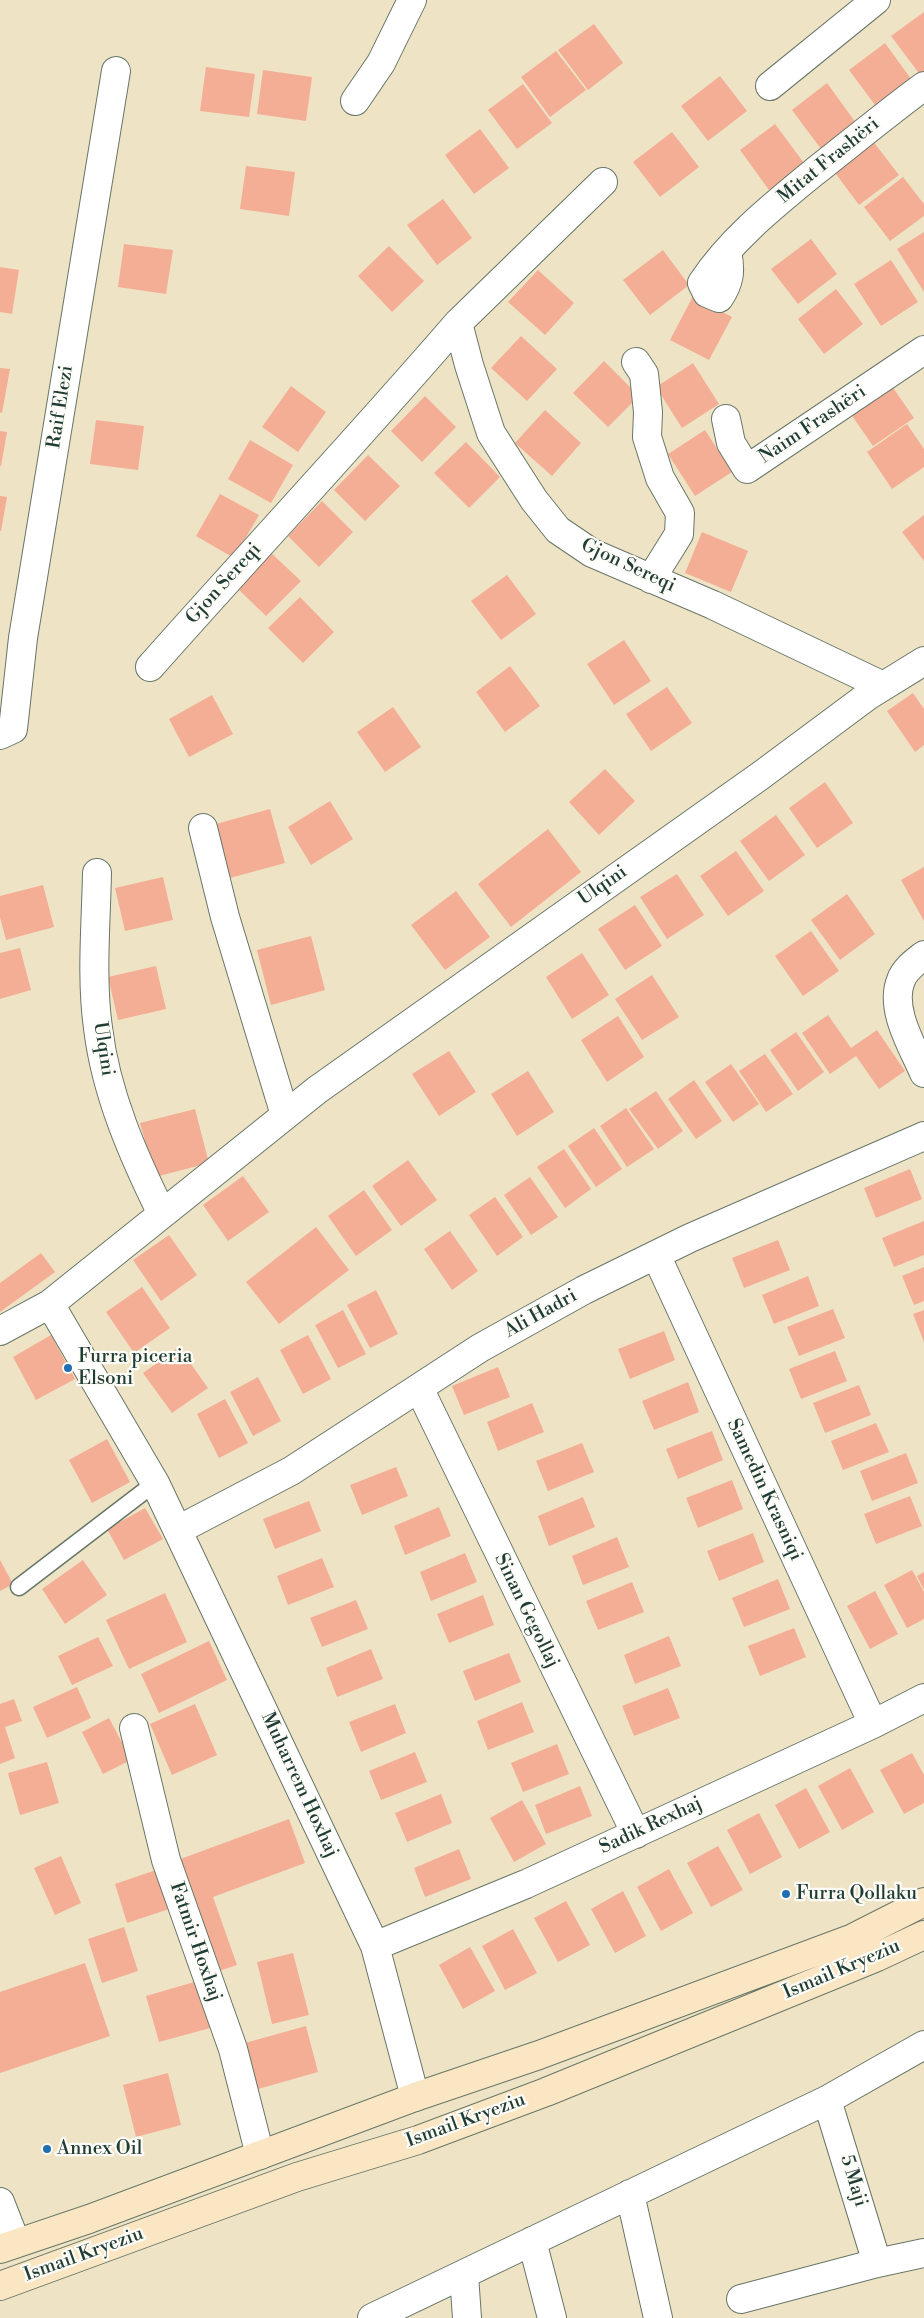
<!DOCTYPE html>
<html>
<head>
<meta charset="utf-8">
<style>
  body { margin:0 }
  canvas { display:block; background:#eee3c5 }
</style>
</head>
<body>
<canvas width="924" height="2318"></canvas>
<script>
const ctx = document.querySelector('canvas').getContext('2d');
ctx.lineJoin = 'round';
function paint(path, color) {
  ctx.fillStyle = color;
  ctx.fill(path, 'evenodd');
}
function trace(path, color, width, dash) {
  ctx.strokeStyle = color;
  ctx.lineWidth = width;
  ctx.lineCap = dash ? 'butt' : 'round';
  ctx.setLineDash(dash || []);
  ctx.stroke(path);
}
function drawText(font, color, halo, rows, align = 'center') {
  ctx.font = font + ' "Libre Bodoni",serif';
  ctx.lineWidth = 4.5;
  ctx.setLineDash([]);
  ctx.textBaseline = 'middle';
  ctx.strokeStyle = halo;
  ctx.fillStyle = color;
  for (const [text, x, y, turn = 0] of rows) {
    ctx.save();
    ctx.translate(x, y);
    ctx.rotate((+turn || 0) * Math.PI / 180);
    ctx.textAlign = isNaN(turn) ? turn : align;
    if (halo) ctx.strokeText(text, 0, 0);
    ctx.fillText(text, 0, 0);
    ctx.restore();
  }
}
const building = new Path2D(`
  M 924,12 L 924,73 L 921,76 L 891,36 Z
  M 594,24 L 623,63 L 588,90 L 558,50 Z
  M 885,43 L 914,83 L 878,109 L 849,70 Z
  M 556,51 L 586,90 L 550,117 L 521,77 Z
  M 206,67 L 255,74 L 249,117 L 200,111 Z
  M 263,70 L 312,77 L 306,121 L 257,114 Z
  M 720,76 L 747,111 L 708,141 L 681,106 Z
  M 827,83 L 856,123 L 821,149 L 792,110 Z
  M 523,84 L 552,123 L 517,149 L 488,110 Z
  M 775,124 L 804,163 L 769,190 L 740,150 Z
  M 480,129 L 509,168 L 474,194 L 445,155 Z
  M 672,132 L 699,167 L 660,197 L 633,162 Z
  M 872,140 L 899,175 L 859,205 L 833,170 Z
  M 246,166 L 295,172 L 289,216 L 240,209 Z
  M 903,177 L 924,204 L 924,216 L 890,241 L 864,207 Z
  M 443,199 L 472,238 L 437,265 L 407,225 Z
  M 924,232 L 924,292 L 897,249 Z
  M 811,239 L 837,274 L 798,304 L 771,269 Z
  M 124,244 L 173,250 L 166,294 L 118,287 Z
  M 389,246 L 424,281 L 392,312 L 358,276 Z
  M 663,250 L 689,285 L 650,315 L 623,280 Z
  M 891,260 L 918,302 L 881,326 L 854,284 Z
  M 0,267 L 19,270 L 12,314 L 0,312 Z
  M 538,270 L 574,303 L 545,335 L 508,302 Z
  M 836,289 L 863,324 L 824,354 L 798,319 Z
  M 693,296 L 732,317 L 709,360 L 670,340 Z
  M 521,336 L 557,369 L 527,401 L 491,368 Z
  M 604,361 L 639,396 L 608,427 L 573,393 Z
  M 693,363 L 719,404 L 682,428 L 656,387 Z
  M 0,368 L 10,369 L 2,413 L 0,412 Z
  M 889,382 L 914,418 L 873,446 L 848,410 Z
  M 291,386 L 326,412 L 298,452 L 262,427 Z
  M 425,396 L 456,427 L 422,462 L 391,431 Z
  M 545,410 L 581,443 L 552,476 L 515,443 Z
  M 96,420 L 144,426 L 138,470 L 90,464 Z
  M 907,424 L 924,449 L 924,467 L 892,489 L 867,452 Z
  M 705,430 L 732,472 L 695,496 L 668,454 Z
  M 0,431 L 7,432 L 1,466 L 0,466 Z
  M 250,440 L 293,465 L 271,503 L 228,479 Z
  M 466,442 L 500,477 L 469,508 L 434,473 Z
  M 368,455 L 400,486 L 365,521 L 334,490 Z
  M 220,494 L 259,515 L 234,558 L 196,536 Z
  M 0,496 L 7,497 L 1,531 L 0,531 Z
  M 322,501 L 353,532 L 319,567 L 288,536 Z
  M 924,515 L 924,561 L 902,532 Z
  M 702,532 L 748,551 L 731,592 L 685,573 Z
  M 269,551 L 301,581 L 266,616 L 235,586 Z
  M 507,575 L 536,614 L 501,640 L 471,601 Z
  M 300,597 L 334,632 L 303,663 L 268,628 Z
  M 624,640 L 651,681 L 614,705 L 587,664 Z
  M 510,666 L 540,706 L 505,732 L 476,692 Z
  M 667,687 L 692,723 L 651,751 L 626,714 Z
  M 913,693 L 924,709 L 924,745 L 915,752 L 887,711 Z
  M 212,695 L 233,734 L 189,757 L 169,719 Z
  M 393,707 L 421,747 L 385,772 L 357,732 Z
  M 605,769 L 635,801 L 599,835 L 569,802 Z
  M 825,782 L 853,823 L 817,848 L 789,808 Z
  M 330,801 L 353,839 L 311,865 L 288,827 Z
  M 270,809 L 285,863 L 230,878 L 216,824 Z
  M 776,815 L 805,855 L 769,881 L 740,841 Z
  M 548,829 L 581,872 L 511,927 L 478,884 Z
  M 736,851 L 764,891 L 728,916 L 700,876 Z
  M 924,867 L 924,921 L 901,880 Z
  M 677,874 L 704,915 L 667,939 L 640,897 Z
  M 163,877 L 173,920 L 125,931 L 115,888 Z
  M 43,885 L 54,927 L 6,940 L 0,917 L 0,896 Z
  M 456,891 L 490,937 L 445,970 L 411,925 Z
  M 847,894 L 875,934 L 840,960 L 811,920 Z
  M 635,905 L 662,946 L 625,970 L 598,929 Z
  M 811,931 L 839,971 L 803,996 L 775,956 Z
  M 311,936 L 325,990 L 271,1005 L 257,950 Z
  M 20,948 L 31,990 L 0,999 L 0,953 Z
  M 582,953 L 609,995 L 572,1019 L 546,977 Z
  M 156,966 L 166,1009 L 118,1020 L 108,977 Z
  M 652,975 L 679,1017 L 642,1040 L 615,999 Z
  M 828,1015 L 851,1048 L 877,1030 L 905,1071 L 879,1089 L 856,1056 L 830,1074 L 802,1033 Z
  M 618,1016 L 644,1057 L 607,1082 L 581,1040 Z
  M 796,1032 L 824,1072 L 798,1091 L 770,1050 Z
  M 449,1051 L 476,1092 L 439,1116 L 412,1074 Z
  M 765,1054 L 793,1094 L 766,1112 L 739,1071 Z
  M 731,1064 L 759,1104 L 733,1122 L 705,1082 Z
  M 528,1071 L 554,1112 L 517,1136 L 491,1094 Z
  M 694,1080 L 722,1121 L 696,1139 L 668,1099 Z
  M 656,1091 L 683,1131 L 658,1149 L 629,1109 Z
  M 626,1108 L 654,1149 L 627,1167 L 600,1126 Z
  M 195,1109 L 209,1163 L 155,1177 L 140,1123 Z
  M 594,1128 L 622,1169 L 596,1187 L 568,1146 Z
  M 564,1149 L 591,1189 L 565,1208 L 537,1167 Z
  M 408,1160 L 437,1200 L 401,1226 L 372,1186 Z
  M 910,1169 L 922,1199 L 876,1218 L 864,1188 Z
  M 243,1176 L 269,1212 L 228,1241 L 203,1205 Z
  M 530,1177 L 558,1217 L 531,1235 L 504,1195 Z
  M 364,1190 L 392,1230 L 356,1256 L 328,1216 Z
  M 495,1197 L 523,1237 L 497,1256 L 469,1215 Z
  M 924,1221 L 924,1255 L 894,1267 L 882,1238 Z
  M 316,1227 L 349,1270 L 279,1324 L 246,1282 Z
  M 450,1231 L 478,1271 L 452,1290 L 424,1249 Z
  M 169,1235 L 197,1275 L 161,1301 L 133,1260 Z
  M 778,1240 L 790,1270 L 744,1288 L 732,1258 Z
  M 41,1253 L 55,1272 L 0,1312 L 0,1283 Z
  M 924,1267 L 924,1301 L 914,1305 L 902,1276 Z
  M 808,1276 L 819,1306 L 774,1324 L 762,1295 Z
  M 142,1287 L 170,1328 L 134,1353 L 106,1312 Z
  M 376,1290 L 398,1334 L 370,1348 L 347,1305 Z
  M 833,1309 L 845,1338 L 799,1356 L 787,1327 Z
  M 343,1310 L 366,1354 L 338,1368 L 315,1325 Z
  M 924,1310 L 924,1342 L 913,1314 Z
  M 664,1331 L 675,1360 L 630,1379 L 618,1349 Z
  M 51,1335 L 75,1379 L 36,1400 L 13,1357 Z
  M 308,1335 L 331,1379 L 303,1394 L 280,1350 Z
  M 179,1347 L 208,1388 L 172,1413 L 143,1373 Z
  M 835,1351 L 847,1381 L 801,1399 L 789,1369 Z
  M 498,1367 L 510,1397 L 464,1415 L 452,1386 Z
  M 258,1377 L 281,1421 L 253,1436 L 230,1392 Z
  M 688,1382 L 699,1412 L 654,1430 L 642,1401 Z
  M 859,1385 L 871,1415 L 825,1433 L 813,1403 Z
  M 225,1399 L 248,1443 L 219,1458 L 197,1414 Z
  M 532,1403 L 544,1432 L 498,1451 L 487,1422 Z
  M 876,1423 L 889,1452 L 843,1470 L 831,1441 Z
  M 712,1431 L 723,1460 L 678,1479 L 666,1449 Z
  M 107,1439 L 130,1482 L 92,1503 L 69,1460 Z
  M 582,1443 L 594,1472 L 548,1491 L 536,1461 Z
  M 906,1453 L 918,1483 L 872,1501 L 860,1471 Z
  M 396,1467 L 408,1496 L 362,1515 L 350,1485 Z
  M 732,1480 L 743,1509 L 698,1528 L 686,1498 Z
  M 910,1496 L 922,1526 L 876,1544 L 864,1514 Z
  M 583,1497 L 595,1527 L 549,1546 L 538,1516 Z
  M 309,1501 L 321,1531 L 275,1549 L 263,1519 Z
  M 439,1507 L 451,1536 L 405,1555 L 394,1526 Z
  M 145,1508 L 163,1539 L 124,1560 L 107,1529 Z
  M 753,1533 L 764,1562 L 719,1581 L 707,1551 Z
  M 617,1537 L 629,1567 L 583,1585 L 572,1556 Z
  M 465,1553 L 477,1582 L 431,1601 L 420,1572 Z
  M 322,1558 L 334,1587 L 288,1605 L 277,1576 Z
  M 0,1560 L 13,1584 L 0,1591 Z
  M 83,1560 L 107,1595 L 65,1624 L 42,1589 Z
  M 912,1570 L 924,1592 L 924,1619 L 907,1628 L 884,1585 Z
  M 924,1572 L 924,1590 L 917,1576 Z
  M 778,1579 L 790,1609 L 744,1627 L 732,1598 Z
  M 632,1582 L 644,1612 L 598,1630 L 586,1601 Z
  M 875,1591 L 898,1634 L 870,1649 L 847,1606 Z
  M 165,1593 L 187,1642 L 129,1669 L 106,1620 Z
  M 483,1595 L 494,1625 L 449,1643 L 437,1614 Z
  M 356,1600 L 368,1629 L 322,1647 L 310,1618 Z
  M 794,1628 L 806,1657 L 760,1676 L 748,1646 Z
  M 669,1636 L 681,1666 L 635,1684 L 624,1655 Z
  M 98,1637 L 113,1666 L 72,1685 L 58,1656 Z
  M 209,1641 L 227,1680 L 159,1713 L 141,1674 Z
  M 371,1649 L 383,1679 L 337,1697 L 326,1668 Z
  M 509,1653 L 521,1682 L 475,1701 L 463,1671 Z
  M 77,1687 L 91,1718 L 47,1738 L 33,1707 Z
  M 668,1688 L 680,1718 L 634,1736 L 622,1706 Z
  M 14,1699 L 22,1721 L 5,1727 L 15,1758 L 0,1764 L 0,1704 Z
  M 522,1702 L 534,1732 L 488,1750 L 477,1721 Z
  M 195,1704 L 217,1755 L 172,1775 L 150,1724 Z
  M 395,1704 L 406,1733 L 361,1752 L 349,1722 Z
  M 109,1718 L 131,1760 L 103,1774 L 82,1732 Z
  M 557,1744 L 569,1774 L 523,1792 L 511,1763 Z
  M 415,1752 L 427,1782 L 381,1800 L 369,1771 Z
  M 912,1753 L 924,1775 L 924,1803 L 904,1814 L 880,1770 Z
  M 47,1762 L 59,1803 L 20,1815 L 8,1773 Z
  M 850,1768 L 874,1812 L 842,1830 L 818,1786 Z
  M 580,1786 L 592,1816 L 546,1834 L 535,1805 Z
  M 806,1788 L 830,1832 L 799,1849 L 775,1805 Z
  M 441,1794 L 452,1823 L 407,1842 L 395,1813 Z
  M 522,1800 L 546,1844 L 514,1862 L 490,1818 Z
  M 759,1813 L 782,1857 L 750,1874 L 727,1830 Z
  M 289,1819 L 305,1863 L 213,1897 L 237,1965 L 216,1972 L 175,1861 Z
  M 718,1846 L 743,1890 L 711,1907 L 687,1863 Z
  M 459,1849 L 471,1879 L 425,1897 L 414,1868 Z
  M 61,1856 L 81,1903 L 55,1915 L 34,1868 Z
  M 159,1869 L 172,1908 L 127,1923 L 115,1884 Z
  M 669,1869 L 693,1913 L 661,1931 L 637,1887 Z
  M 623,1891 L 646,1936 L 615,1953 L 591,1909 Z
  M 566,1901 L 590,1945 L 558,1962 L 534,1918 Z
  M 124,1927 L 138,1971 L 102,1983 L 88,1939 Z
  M 513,1929 L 537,1973 L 505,1990 L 482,1946 Z
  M 470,1947 L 495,1991 L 463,2009 L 439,1965 Z
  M 293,1953 L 309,2015 L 272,2024 L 257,1962 Z
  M 85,1963 L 110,2036 L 0,2073 L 0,1992 Z
  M 201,1980 L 214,2027 L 159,2042 L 146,1996 Z
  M 306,2026 L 318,2072 L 258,2089 L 245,2043 Z
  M 168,2073 L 181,2125 L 136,2137 L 123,2085 Z`);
const lane = new Path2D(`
  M 19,1587 L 155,1483`);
const street = new Path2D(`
  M 770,86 L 876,0
  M 355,101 L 381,63 L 412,0
  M 603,182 L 458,323 L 469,365 L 491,433 L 534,500 L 558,530 L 592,553 L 713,605 L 883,686
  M 727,252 C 731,270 730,282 719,298 L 707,293 L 702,283 C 730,240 774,205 813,173 C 850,144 886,114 924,86
  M 636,362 L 644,374 L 648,412 L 647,437 L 660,478 L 680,513 L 679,534 L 651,579
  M 726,419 L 731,443 L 747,469 L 924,350
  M 150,667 C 252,552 357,440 458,323
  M 0,735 L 13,729 L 23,638 L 116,71
  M 203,828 L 225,917 L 285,1115
  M 97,873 C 96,924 91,978 98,1028 C 106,1094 133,1155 162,1214
  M 924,955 C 915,962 905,969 901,980 C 889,1009 913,1047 924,1073
  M 656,1255 L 873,1724
  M 50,1304 L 155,1483 L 375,1946 L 415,2097
  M 0,1331 L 50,1304 L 317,1090 L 760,776 L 869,695 L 924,661
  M 419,1388 L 636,1834
  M 178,1530 L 291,1471 L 480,1348 L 584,1290 L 690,1238 L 924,1136
  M 134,1728 L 166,1860 L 233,2049 L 260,2155
  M 375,1946 L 526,1884 L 873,1724 L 924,1698
  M 827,2100 L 877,2263
  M 630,2194 L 658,2318
  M 0,2202 L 16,2243
  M 532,2241 L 552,2318
  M 464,2275 L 467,2318
  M 741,2299 L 877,2263 L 924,2253
  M 372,2318 L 827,2100 L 924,2045`);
const secondary = new Path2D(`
  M 0,2249 L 89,2219 L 415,2097 L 539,2055 L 853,1938 L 924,1902
  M 0,2286 L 297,2177 L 418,2140 L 546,2092 L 877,1957 L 924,1935`);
const markers = [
  [68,1368,5,"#1f6fb2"],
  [786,1894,5,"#1f6fb2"],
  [47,2149,5,"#1f6fb2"]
];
const streetNames = [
  ["Mitat Frashëri",829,161,-39],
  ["Raif Elezi",61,407,-81],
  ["Naim Frashëri",813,425,-34],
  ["Gjon Sereqi",628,566,25],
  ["Gjon Sereqi",224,584,-48],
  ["Ulqini",603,886,-35],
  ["Ulqini",103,1049,81],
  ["Ali Hadri",541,1314,-29],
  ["Samedin Krasniqi",764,1490,65],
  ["Sinan Gegollaj",526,1611,64],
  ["Muharrem Hoxhaj",299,1785,65],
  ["Sadik Rexhaj",651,1826,-25],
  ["Fatmir Hoxhaj",195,1942,71],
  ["Ismail Kryeziu",842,1970,-23],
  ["Ismail Kryeziu",466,2121,-20],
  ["5 Maji",853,2181,73],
  ["Ismail Kryeziu",84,2255,-20]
];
const poiNames = [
  ["Furra piceria",78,1357],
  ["Elsoni",78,1379],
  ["Furra Qollaku",796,1894],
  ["Annex Oil",57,2149]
];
paint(building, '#f4ae96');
trace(lane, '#677767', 19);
trace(street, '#677767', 30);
trace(secondary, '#677767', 30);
trace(lane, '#fff', 16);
trace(street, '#fff', 28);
trace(secondary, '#fbe6c4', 28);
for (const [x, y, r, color] of markers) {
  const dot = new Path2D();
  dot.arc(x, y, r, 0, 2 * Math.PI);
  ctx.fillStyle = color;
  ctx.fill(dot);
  trace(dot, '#fdfcf7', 2);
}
drawText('19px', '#1f3d34', '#fdfcf7', streetNames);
drawText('19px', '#1f3d34', '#fdfcf7', poiNames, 'left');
</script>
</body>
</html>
